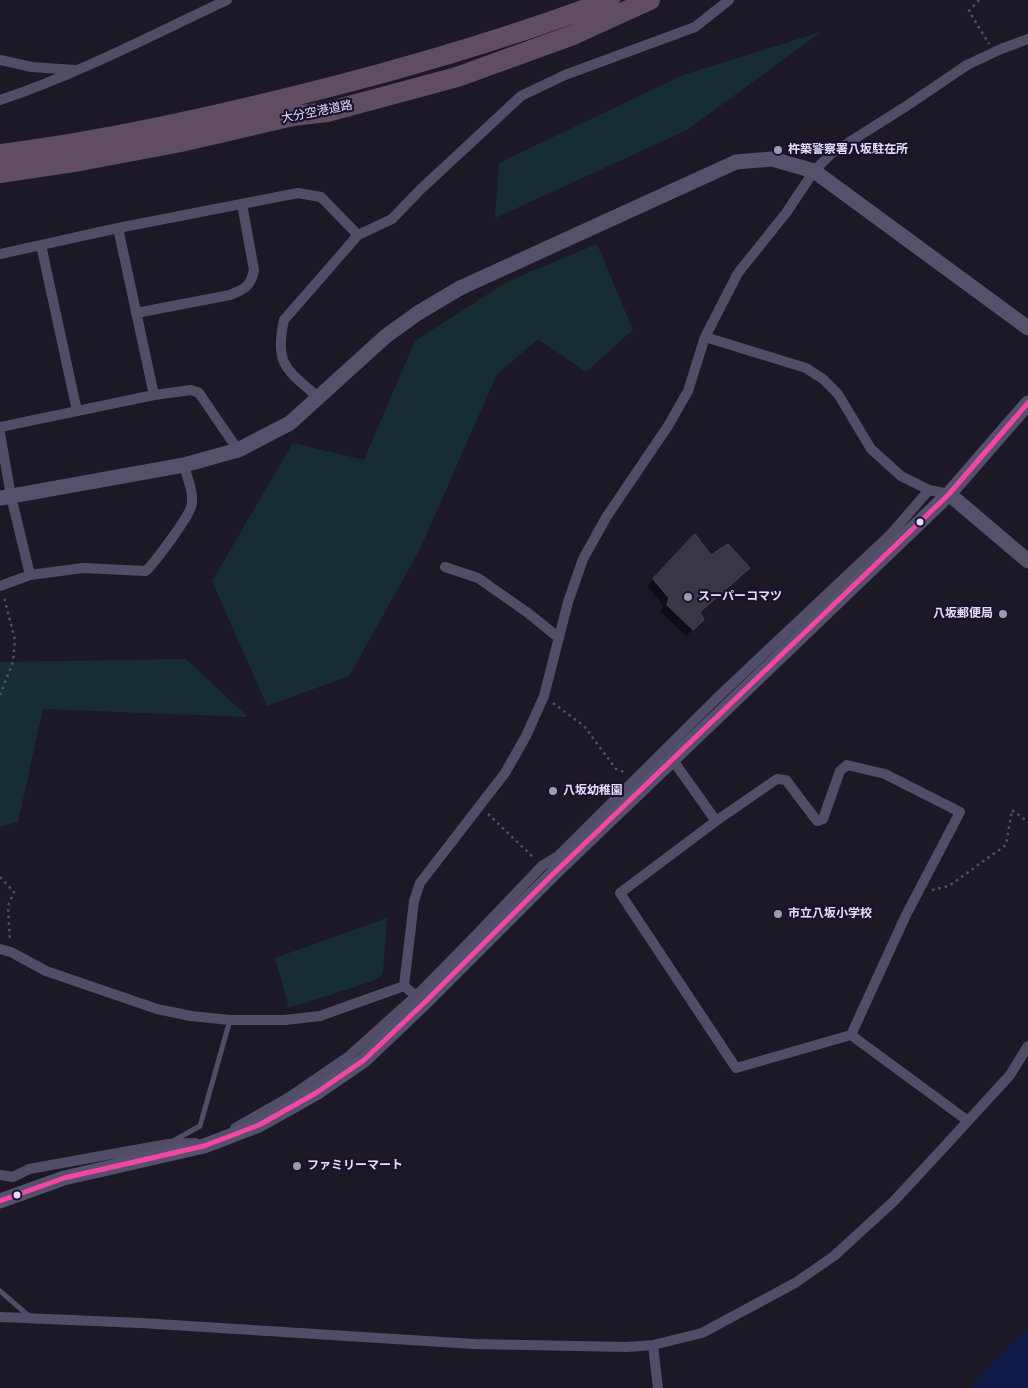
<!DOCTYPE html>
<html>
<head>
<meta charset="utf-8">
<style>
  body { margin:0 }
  canvas { display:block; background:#1c1825 }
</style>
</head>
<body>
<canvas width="1028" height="1388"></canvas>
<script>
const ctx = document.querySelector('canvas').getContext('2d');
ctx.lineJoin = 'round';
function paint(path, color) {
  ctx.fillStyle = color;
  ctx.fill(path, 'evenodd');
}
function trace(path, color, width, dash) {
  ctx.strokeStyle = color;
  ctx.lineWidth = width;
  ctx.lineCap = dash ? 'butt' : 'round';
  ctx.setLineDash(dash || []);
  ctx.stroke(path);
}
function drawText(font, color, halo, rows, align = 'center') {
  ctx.font = font + ' "Noto Sans","Noto Sans JP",sans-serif';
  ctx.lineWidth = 4.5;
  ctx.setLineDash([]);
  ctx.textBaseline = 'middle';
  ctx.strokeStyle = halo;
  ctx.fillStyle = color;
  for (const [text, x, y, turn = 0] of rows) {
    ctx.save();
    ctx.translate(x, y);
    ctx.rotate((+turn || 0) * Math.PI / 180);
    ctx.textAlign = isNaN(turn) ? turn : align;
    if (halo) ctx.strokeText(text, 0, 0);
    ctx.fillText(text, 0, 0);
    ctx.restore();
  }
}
const green = new Path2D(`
  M 821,32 L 687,130 L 495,218 L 499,163 L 683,75 Z
  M 597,244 L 633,330 L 586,372 L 538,339 L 497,374 L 420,549 L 349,676 L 267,706 L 212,581 L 293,443 L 364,460 L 415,341 L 507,282 Z
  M 186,659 L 248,717 L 43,709 L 18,822 L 0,827 L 0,662 Z
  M 387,918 L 383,974 L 376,980 L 289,1008 L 275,958 Z`);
const water = new Path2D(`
  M 1028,1330 L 1028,1388 L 972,1388 C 989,1366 1005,1347 1028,1330 Z`);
const shadow = new Path2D(`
  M 688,543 L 699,612 L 696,627 L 686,636 L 661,612 L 663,605 L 647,586 Z`);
const building = new Path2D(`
  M 695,534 L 711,555 L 728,544 L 750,568 L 700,612 L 704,620 L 693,630 L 667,605 L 669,598 L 653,579 Z`);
const path = new Path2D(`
  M 979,0 L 969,11 L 989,44
  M 0,695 L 13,662 L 15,640 L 4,597
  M 553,703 L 584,726 L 616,769 L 627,773
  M 488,814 L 535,859
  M 0,877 L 14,892 L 8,906 L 10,941
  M 932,890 L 949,886 L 1006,845 L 1012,810 L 1028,822`);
const lane = new Path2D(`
  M 173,1141 L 200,1126 L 230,1020
  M 0,1291 L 30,1317`);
const street = new Path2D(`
  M 0,60 L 32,67 L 74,70
  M 0,100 C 78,74 152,35 227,0
  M 118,228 L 154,395
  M 41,245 L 77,411
  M 0,254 L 118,228 L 298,193 L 321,197 L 358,235
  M 136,313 L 230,295 C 245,289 251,286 254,270 L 242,204
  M 705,337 L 806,368 L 823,379 L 838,394 L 871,449 L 901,476 L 929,490 L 949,494
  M 318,397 C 287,370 274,365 284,320 L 358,235 L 392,219 L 421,189 L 521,96 L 565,75 L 695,27 L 729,0
  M 0,427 L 154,395 L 191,390 L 199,393 L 238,450
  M 0,433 L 11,496 L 30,575
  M 445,567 L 478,578 L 528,613 L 559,638
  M 0,586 L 30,575 L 83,568 L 146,571 C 155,562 188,518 191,507 C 195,494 187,478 184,465
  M 672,759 L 716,821 L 620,893 L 736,1068 L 851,1035
  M 716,821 L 777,779 L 786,780 L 817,821 L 823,819 L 840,771 L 847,765 L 885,774 L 960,812 L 906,915 L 851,1035 L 968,1121
  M 0,949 L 11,952 L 46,971 L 157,1009 L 191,1016 L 230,1020 L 285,1020 L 320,1016 L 404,986
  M 426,1001 L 416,996 L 404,986 L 414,901 L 420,883 L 505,773 L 526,736 L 544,696 L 568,602 L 583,559 L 607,516 L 668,426 L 688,391 L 705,337 L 738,273 L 786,213 L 814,171 L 832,153 L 905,107 L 967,65 L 1001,49 L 1028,39
  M 235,1128 L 291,1096 L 348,1057 L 416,996 L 478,933 L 542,866 L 558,856 L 717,698 L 890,535 L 929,490
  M 0,1175 L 13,1177 L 29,1169 L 168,1144 L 195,1143
  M 0,1317 L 141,1323 L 474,1344 L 627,1347 L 653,1345 L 702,1333 L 795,1283 L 834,1256 L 894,1201 L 945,1146 L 1010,1075 L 1028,1046
  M 653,1345 L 658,1388`);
const secondary = new Path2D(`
  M 949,494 L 1028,561
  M 0,498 L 184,465 L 238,450 L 290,423 L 386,336 L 418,313 L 460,288 L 736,162 L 772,159 L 814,171 L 1028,328
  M 0,1201 L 64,1178 L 204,1146 L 259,1125 L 316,1093 L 364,1060 L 426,1001 L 553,874 L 949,494 L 1028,403`);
const highway = new Path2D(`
  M 0,154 C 82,144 164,127 245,108 C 369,79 491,45 610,0
  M 0,173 L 80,161 L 181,142 L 293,116 L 327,112 L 457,77 L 573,35 L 650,0`);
const bus1 = new Path2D(`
  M 0,1201 L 64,1178 L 204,1146 L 259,1125 L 316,1093 L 364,1060 L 426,1001 L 553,874 L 949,494 L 1028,403`);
const markers = [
  [778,150,5,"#9f98b2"],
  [920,522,4.5,"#e5ddfe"],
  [688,597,5,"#9f98b2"],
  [1003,614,5,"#9f98b2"],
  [553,791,5,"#9f98b2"],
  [778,914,5,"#9f98b2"],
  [297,1166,5,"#9f98b2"],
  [17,1195,4.5,"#e5ddfe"]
];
const streetNames = [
  ["大分空港道路",317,112,-11]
];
const poiNames = [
  ["杵築警察署八坂駐在所",788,150],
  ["スーパーコマツ",698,597],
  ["八坂郵便局",993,614,"right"],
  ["八坂幼稚園",563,791],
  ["市立八坂小学校",788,914],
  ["ファミリーマート",307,1166]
];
paint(green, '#162e33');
paint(water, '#0e1b47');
paint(shadow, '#0007');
paint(building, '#3b3646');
trace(building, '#4a4358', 1);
trace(path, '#4d5666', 2.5, [2.5, 4]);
trace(lane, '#524d66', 5);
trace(street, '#524d66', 10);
trace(secondary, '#56516b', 15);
trace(highway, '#604d61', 20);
trace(bus1, '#f346a5', 5);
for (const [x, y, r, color] of markers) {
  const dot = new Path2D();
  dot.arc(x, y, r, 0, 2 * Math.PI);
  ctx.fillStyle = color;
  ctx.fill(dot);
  trace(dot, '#1a122b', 2);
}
drawText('12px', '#e5ddfe', '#1a122b', streetNames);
drawText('bold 12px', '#e5ddfe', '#1a122b', poiNames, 'left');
</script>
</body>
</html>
